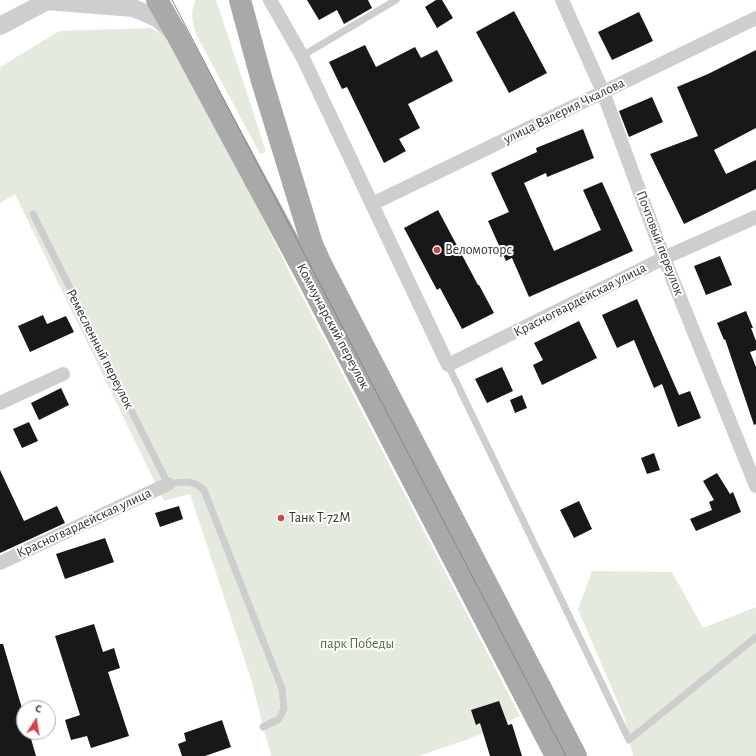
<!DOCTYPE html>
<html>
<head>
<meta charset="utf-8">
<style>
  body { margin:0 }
  #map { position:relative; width:756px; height:756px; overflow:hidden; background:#fff; font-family:"Alegreya Sans",sans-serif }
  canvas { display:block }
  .north { position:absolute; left:16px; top:700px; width:40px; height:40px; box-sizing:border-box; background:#fff; border:1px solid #adadad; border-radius:50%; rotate:12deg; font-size:11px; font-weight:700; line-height:16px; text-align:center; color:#313131 }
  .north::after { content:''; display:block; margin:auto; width:14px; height:18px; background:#dc4046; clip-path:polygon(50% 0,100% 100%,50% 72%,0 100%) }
</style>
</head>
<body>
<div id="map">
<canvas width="756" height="756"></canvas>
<div class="north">С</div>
</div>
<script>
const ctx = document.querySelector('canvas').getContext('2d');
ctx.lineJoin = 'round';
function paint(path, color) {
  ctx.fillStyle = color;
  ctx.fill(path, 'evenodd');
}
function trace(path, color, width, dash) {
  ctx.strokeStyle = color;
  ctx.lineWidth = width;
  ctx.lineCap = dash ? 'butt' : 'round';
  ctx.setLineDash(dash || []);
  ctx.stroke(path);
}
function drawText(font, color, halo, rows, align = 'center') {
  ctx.font = font + ' "Alegreya Sans",sans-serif';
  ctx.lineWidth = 4;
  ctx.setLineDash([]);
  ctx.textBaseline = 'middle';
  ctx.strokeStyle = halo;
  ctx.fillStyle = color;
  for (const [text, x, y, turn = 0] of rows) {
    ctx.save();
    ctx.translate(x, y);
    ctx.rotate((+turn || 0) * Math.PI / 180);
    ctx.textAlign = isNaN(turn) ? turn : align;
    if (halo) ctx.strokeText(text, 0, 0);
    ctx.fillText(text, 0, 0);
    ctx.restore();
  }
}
const green = new Path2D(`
  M 196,0 L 216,0 L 265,148 L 265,152 L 262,154 L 259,152 L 197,36 C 192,24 190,12 196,0 Z
  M 151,28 L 165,36 L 233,159 L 292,277 L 520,716 L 469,739 L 419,756 L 271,756 L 251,679 L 190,494 L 164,501 L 15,194 L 0,203 L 0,67 L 59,31 Z
  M 592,571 L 672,572 L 703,628 L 756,607 L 756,756 L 633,756 L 625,719 L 578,609 Z`);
const building = new Path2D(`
  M 307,0 L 368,0 L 372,8 L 344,24 L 337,10 L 319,20 Z
  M 436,0 L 442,0 L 453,18 L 437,28 L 425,7 Z
  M 514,11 L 547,73 L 509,93 L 476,32 Z
  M 639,12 L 653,41 L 612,60 L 598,32 Z
  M 365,45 L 376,67 L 415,47 L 421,58 L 437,50 L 453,81 L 408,104 L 420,128 L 399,139 L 406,151 L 384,163 L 347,87 L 342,89 L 329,62 Z
  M 756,50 L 756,128 L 714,150 L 726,174 L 756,160 L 756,189 L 684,224 L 650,154 L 698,136 L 677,87 L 708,74 Z
  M 652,97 L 663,122 L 629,137 L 619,111 Z
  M 583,129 L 594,158 L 547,177 L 546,173 L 524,183 L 554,251 L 601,230 L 583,190 L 602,182 L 633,251 L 529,297 L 512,258 L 506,261 L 488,221 L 509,212 L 491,173 L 537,152 L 536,148 Z
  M 438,210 L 478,285 L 479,285 L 494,313 L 462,329 L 440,288 L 437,290 L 404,228 Z
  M 720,256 L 732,285 L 706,295 L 694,266 Z
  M 637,299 L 679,395 L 690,391 L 701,418 L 678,427 L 662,384 L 654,388 L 634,340 L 617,348 L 602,315 Z
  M 746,311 L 753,328 L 751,328 L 756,341 L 756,350 L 750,352 L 756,367 L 756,424 L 754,425 L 725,339 L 724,340 L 717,323 Z
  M 43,315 L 47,324 L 66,316 L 74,332 L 30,352 L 18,326 Z
  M 579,321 L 597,358 L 542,385 L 533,365 L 543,360 L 534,343 Z
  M 502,367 L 513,391 L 487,403 L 475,379 Z
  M 61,388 L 69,405 L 39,420 L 31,403 Z
  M 522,395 L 527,408 L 515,413 L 510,400 Z
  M 29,422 L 38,441 L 22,448 L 13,429 Z
  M 654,453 L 660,470 L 647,474 L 641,458 Z
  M 0,470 L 24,521 L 57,506 L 65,523 L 0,553 Z
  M 717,473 L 730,494 L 733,492 L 741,512 L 696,531 L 690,519 L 712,510 L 709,502 L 714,500 L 703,481 Z
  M 579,501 L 592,529 L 574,538 L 560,510 Z
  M 179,506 L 183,519 L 160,527 L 155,513 Z
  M 105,538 L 114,562 L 65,579 L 56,554 Z
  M 94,624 L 103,652 L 114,648 L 120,668 L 108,672 L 129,736 L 91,748 L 87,736 L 71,740 L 65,720 L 80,715 L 55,636 Z
  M 0,644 L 3,644 L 24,715 L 24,732 L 29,732 L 36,756 L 0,756 Z
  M 499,701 L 508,725 L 512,724 L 522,756 L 490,756 L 480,723 L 476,725 L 471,710 Z
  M 222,720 L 231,747 L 205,756 L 182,756 L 178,744 L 186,741 L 184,733 Z`);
const service = new Path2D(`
  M 302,56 L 396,0
  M 33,214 L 168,484 C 183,482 192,479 204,490 L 282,689 L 284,709 L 279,719 L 263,727
  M 448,365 L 629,740 L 756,637`);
const minor = new Path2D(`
  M 270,0 L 302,56 L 448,365 L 664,258 L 756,217
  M 562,0 L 603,92 L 664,258 L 756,486
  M 372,204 L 756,18
  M 0,403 L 63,374
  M 0,563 L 168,484`);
const tertiary = new Path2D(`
  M 46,1 L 133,8 L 157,18 L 172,31
  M 0,26 L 49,0`);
const primary = new Path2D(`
  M 157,0 L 177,35 L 304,271 L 556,756
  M 240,0 L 262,81 L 312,244 L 320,262 L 576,756`);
const tram = new Path2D(`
  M 172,0 L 566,756`);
const markers = [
  [437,250,4,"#dc4046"],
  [281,518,4,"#dc4046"]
];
const streetNames = [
  ["улица Валерия Чкалова",564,111,-26],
  ["Почтовый переулок",660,243,69],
  ["Красногвардейская улица",580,300,-27],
  ["Коммунарский переулок",333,326,62],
  ["Ремесленный переулок",100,349,63],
  ["Красногвардейская улица",84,523,-25]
];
const poiNames = [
  ["Веломоторс",445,250],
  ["Танк Т-72М",289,518]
];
const parkNames = [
  ["парк Победы",357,644]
];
paint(green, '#e4eade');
paint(building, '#181818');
trace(service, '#cecece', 7);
trace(minor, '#cecece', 14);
trace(tertiary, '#cecece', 18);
trace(primary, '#a9a9a9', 22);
trace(tram, '#868686', 1);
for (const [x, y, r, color] of markers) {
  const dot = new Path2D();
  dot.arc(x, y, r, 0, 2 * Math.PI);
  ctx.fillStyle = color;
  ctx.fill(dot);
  trace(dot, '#fff', 1.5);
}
drawText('14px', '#313131', '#fff', streetNames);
drawText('14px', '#313131', '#fff', poiNames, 'left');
drawText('14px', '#536b41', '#fff', parkNames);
</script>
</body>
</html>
